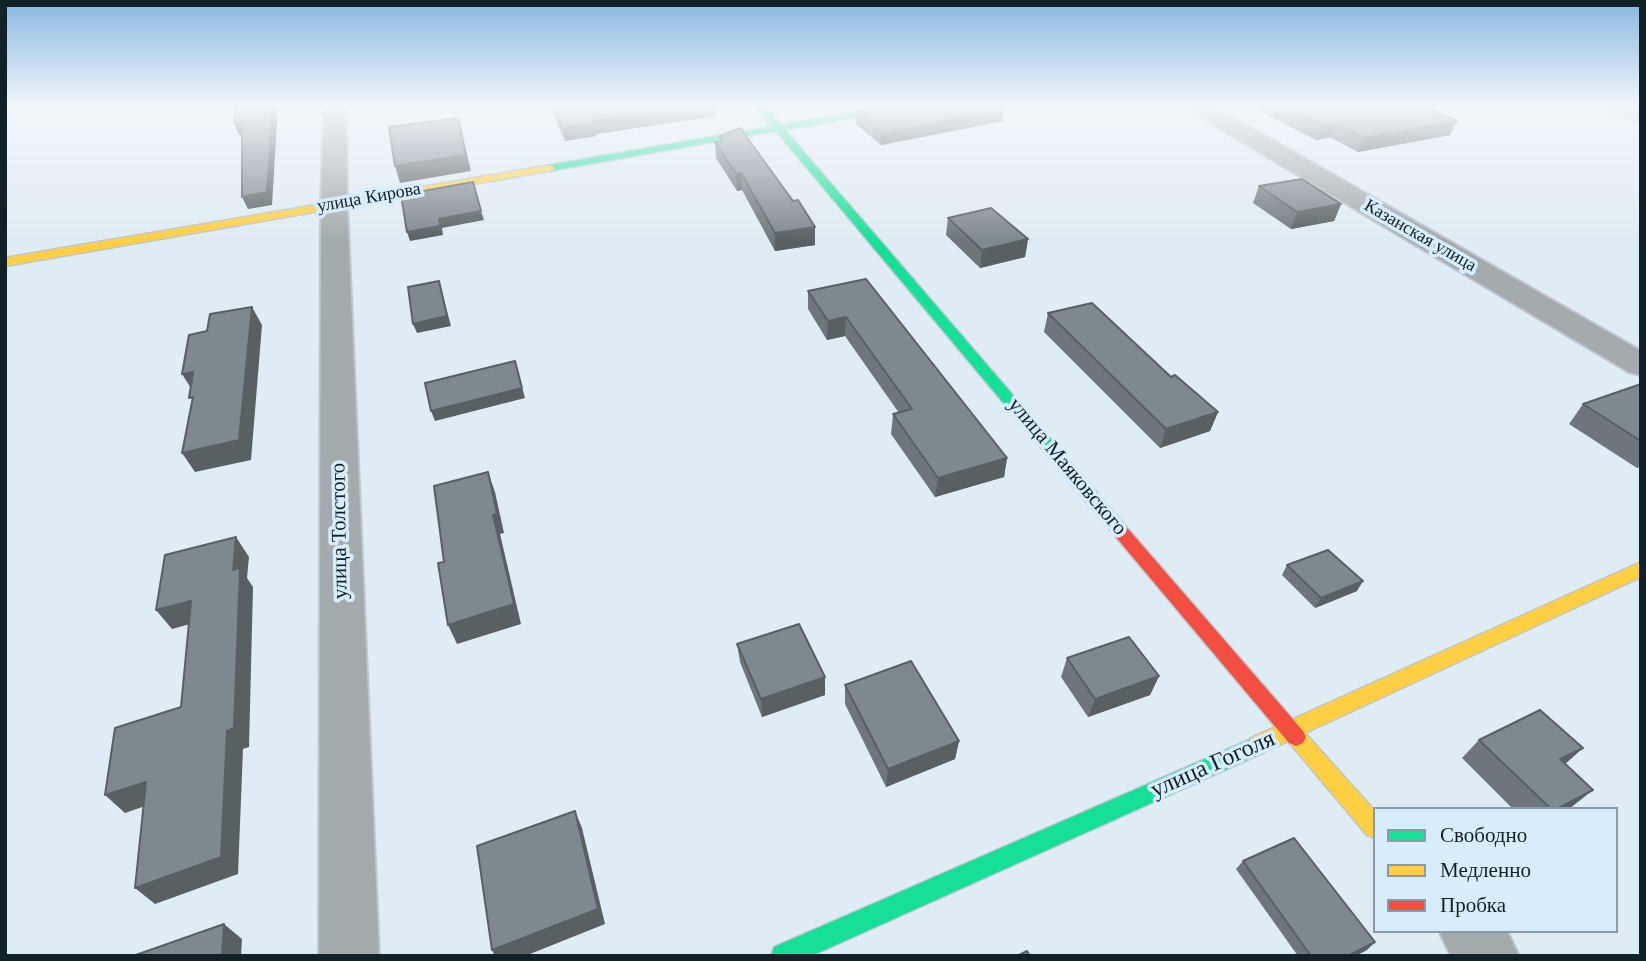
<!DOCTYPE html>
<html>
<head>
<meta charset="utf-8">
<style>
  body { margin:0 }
  #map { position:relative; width:1646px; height:961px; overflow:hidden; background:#e0ecf3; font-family:"Times New Roman",serif }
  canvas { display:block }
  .frame { position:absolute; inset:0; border:7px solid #122028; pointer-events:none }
  .legend { position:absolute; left:1373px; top:807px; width:245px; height:126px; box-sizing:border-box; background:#d8edfb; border:2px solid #899ba7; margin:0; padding:9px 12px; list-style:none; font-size:21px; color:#122028 }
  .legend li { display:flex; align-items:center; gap:14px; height:35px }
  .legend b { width:35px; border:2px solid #899ba7 }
</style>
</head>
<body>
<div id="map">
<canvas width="1646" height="961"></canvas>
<div class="frame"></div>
<ul class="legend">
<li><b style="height:9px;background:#16e098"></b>Свободно</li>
<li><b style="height:9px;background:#ffcf43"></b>Медленно</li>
<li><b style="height:9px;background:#f24e42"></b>Пробка</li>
</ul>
</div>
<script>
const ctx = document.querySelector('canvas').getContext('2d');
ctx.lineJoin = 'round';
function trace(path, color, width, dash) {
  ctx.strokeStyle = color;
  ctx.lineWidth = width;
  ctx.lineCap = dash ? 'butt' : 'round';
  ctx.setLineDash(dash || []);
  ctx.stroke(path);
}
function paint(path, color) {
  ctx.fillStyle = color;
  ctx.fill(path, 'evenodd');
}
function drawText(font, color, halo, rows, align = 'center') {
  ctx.font = font + ' "Times New Roman",serif';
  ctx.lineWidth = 7;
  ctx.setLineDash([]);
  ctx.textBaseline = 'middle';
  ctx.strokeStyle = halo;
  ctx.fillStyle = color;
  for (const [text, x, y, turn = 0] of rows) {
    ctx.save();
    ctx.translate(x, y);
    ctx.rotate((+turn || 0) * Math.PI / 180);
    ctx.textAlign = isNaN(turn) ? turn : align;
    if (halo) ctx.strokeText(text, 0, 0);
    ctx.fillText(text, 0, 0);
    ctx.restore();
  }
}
const street = new Path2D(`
  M 324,107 L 346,107 L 347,204 L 379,956 L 319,956 L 321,204 Z
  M 1189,107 L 1215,107 L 1641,351 L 1641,375 L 1629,372 L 1192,112 Z
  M 1608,107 L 1641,107 L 1641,122 L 1611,112 Z
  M 1439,931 L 1507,931 L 1519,956 L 1451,956 Z`);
const fast = new Path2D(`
  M 756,107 L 766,107 L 781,125 L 885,107 L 903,107 L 899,110 L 785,130 L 1122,522 L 1124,526 L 1122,530 L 1110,530 L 776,131 L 550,171 L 545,168 L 550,165 L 772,126 Z
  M 1258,736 L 1265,738 L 1268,745 L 1265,752 L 811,956 L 771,956 L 774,947 Z`);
const slow = new Path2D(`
  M 550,165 L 555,168 L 554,170 L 5,266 L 5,258 Z
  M 1641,562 L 1641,577 L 1305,733 L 1375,811 L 1375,838 L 1367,835 L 1288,741 L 1258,754 L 1251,752 L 1248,745 L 1251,738 Z`);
const jam = new Path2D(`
  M 1116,520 L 1122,522 L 1303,731 L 1306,737 L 1303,743 L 1296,746 L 1289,743 L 1110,530 L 1108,526 L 1110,522 Z`);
const wall = new Path2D(`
  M 550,107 L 715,107 L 716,116 L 596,134 L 596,136 L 565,141 Z
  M 1252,107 L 1427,107 L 1450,135 L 1358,152 L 1330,137 L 1316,140 Z
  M 1004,109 L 1003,121 L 881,145 L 856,124 L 856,112 Z
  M 720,136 L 815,245 L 775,251 L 742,190 L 737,191 L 716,158 L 715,142 L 721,141 Z
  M 1259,186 L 1341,204 L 1334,221 L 1291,229 L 1253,203 Z
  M 948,218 L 1028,239 L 1025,257 L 980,268 L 946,235 Z
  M 866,279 L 1007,458 L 1004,477 L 935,497 L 891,434 L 893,414 L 899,413 L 845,336 L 827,340 L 808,309 L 808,291 Z
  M 1048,313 L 1171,377 L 1218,412 L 1210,431 L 1160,448 L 1044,332 Z
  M 1641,384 L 1641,467 L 1637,468 L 1569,424 L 1583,404 Z
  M 1287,565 L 1357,591 L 1315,608 L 1282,575 Z
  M 737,644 L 825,677 L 825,695 L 762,717 L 740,662 Z
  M 1067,658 L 1159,676 L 1150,695 L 1088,717 L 1061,677 Z
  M 845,685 L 959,741 L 955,759 L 886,787 L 845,704 Z
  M 1479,740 L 1572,807 L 1569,809 L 1513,809 L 1462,758 Z
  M 1243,861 L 1367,950 L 1355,956 L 1298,956 L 1236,869 Z`);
const shadedWall = new Path2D(`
  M 273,107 L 278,107 L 272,205 L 248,209 L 242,197 Z
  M 687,107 L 715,107 L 716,116 L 596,134 L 596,136 L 565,141 L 563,128 L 593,121 Z
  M 1004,109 L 1003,121 L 881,145 L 881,134 Z
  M 458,118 L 471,171 L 400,183 L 395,166 Z
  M 1457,121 L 1450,135 L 1358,152 L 1364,138 Z
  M 242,122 L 247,134 L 239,135 L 234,123 Z
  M 1336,123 L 1330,137 L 1316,140 L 1322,126 Z
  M 741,173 L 742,190 L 737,191 L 736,174 Z
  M 1341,204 L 1334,221 L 1291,229 L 1297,212 Z
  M 481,211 L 484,220 L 442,228 L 443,235 L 410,241 L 407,232 L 439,219 Z
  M 815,227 L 815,245 L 775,251 L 775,233 Z
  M 1028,239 L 1025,257 L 980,268 L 982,250 Z
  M 439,281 L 451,326 L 417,333 L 413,324 Z
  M 252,307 L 262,325 L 251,460 L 195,472 L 182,453 Z
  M 846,317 L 845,336 L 827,340 L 828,321 Z
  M 515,361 L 525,398 L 435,421 L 431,411 Z
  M 193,372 L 194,393 L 182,374 Z
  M 1218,412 L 1210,431 L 1160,448 L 1166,429 Z
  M 1007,458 L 1004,477 L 935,497 L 938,478 Z
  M 488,472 L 495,492 L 504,533 L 500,534 L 521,624 L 457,644 L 448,625 L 493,515 Z
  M 236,537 L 249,557 L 247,578 L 253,587 L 249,747 L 243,749 L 238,874 L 155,904 L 135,888 L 233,570 Z
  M 1363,581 L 1357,591 L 1315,608 L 1321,598 Z
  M 191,601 L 205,620 L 172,629 L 156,610 Z
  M 1159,676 L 1150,695 L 1088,717 L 1095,699 Z
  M 825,677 L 825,695 L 762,717 L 761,699 Z
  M 959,741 L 955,759 L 886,787 L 888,769 Z
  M 1583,748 L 1563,766 L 1560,759 Z
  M 146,782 L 165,799 L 125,813 L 105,795 Z
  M 1593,790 L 1569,809 L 1557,809 Z
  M 575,811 L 582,828 L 605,924 L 525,956 L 495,956 L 492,950 Z
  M 224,924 L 242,939 L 241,956 L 222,956 Z
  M 1375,942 L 1367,950 L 1355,956 L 1348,956 Z`);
const building = new Path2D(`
  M 236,107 L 273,107 L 267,192 L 242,197 L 242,122 L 234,123 Z
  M 553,107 L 687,107 L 593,121 L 594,123 L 563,128 Z
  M 888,107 L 1000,107 L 1004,109 L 881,134 L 856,112 Z
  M 1283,107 L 1427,107 L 1457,121 L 1364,138 L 1336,123 L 1322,126 Z
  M 458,118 L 466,155 L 395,166 L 389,127 Z
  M 740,128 L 793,201 L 798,200 L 815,227 L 775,233 L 741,173 L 736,174 L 715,142 L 723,141 L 720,136 Z
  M 1302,179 L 1341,204 L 1297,212 L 1259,186 Z
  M 473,182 L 481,211 L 439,219 L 440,226 L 407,232 L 401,195 Z
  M 991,208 L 1028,239 L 982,250 L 948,218 Z
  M 866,279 L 1007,458 L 938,478 L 893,414 L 912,409 L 846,317 L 828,321 L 808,291 Z
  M 439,281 L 447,316 L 413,324 L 408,287 Z
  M 1092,303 L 1171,377 L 1175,375 L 1218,412 L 1166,429 L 1048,313 Z
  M 252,307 L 239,440 L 182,453 L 193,397 L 189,398 L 193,372 L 182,374 L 189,335 L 207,331 L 210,314 Z
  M 515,361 L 522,388 L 431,411 L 425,383 Z
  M 1641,384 L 1641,441 L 1583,404 Z
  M 488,472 L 497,514 L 493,515 L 514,604 L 448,625 L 438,563 L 444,562 L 434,486 Z
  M 236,537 L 233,570 L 240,568 L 234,728 L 227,731 L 221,857 L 135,888 L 146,782 L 105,795 L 115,728 L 181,707 L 191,601 L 156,610 L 165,555 Z
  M 1328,550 L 1363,581 L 1321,598 L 1287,565 Z
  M 799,624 L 825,677 L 761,699 L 737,644 Z
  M 1129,637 L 1159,676 L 1095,699 L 1067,658 Z
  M 911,661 L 959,741 L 888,769 L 845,685 Z
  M 1540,710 L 1583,748 L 1560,759 L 1593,790 L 1557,809 L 1551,809 L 1479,740 Z
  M 575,811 L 598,909 L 492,950 L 477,846 Z
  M 1294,838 L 1375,942 L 1348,956 L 1311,956 L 1243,861 Z
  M 224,924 L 222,956 L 133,956 Z
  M 1027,951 L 1030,956 L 1017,956 Z`);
const farStreetnames = [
  ["улица Кирова",369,198,-10],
  ["Казанская улица",1420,236,30]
];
const streetNames = [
  ["улица Маяковского",1067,467,50],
  ["улица Толстого",340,531,-91]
];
const nearStreetnames = [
  ["улица Гоголя",1213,765,-24]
];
trace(street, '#bdc6cd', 4);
trace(fast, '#bdc6cd', 3);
trace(slow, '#bdc6cd', 3);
trace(jam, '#bdc6cd', 3);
paint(street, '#a4abae');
paint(fast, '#16e098');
paint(slow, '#ffcf43');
paint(jam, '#f24e42');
paint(wall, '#6c767b');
paint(shadedWall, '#586064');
paint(building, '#7e898f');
trace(building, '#586064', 2);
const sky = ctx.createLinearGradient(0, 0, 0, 241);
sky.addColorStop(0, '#88b7df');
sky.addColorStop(0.44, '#f1f6fa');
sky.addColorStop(1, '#f1f6fa00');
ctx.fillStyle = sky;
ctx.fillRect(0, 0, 1646, 241);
drawText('18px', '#122028', '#d8edfb', farStreetnames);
drawText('21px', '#122028', '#d8edfb', streetNames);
drawText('24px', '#122028', '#d8edfb', nearStreetnames);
</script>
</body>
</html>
